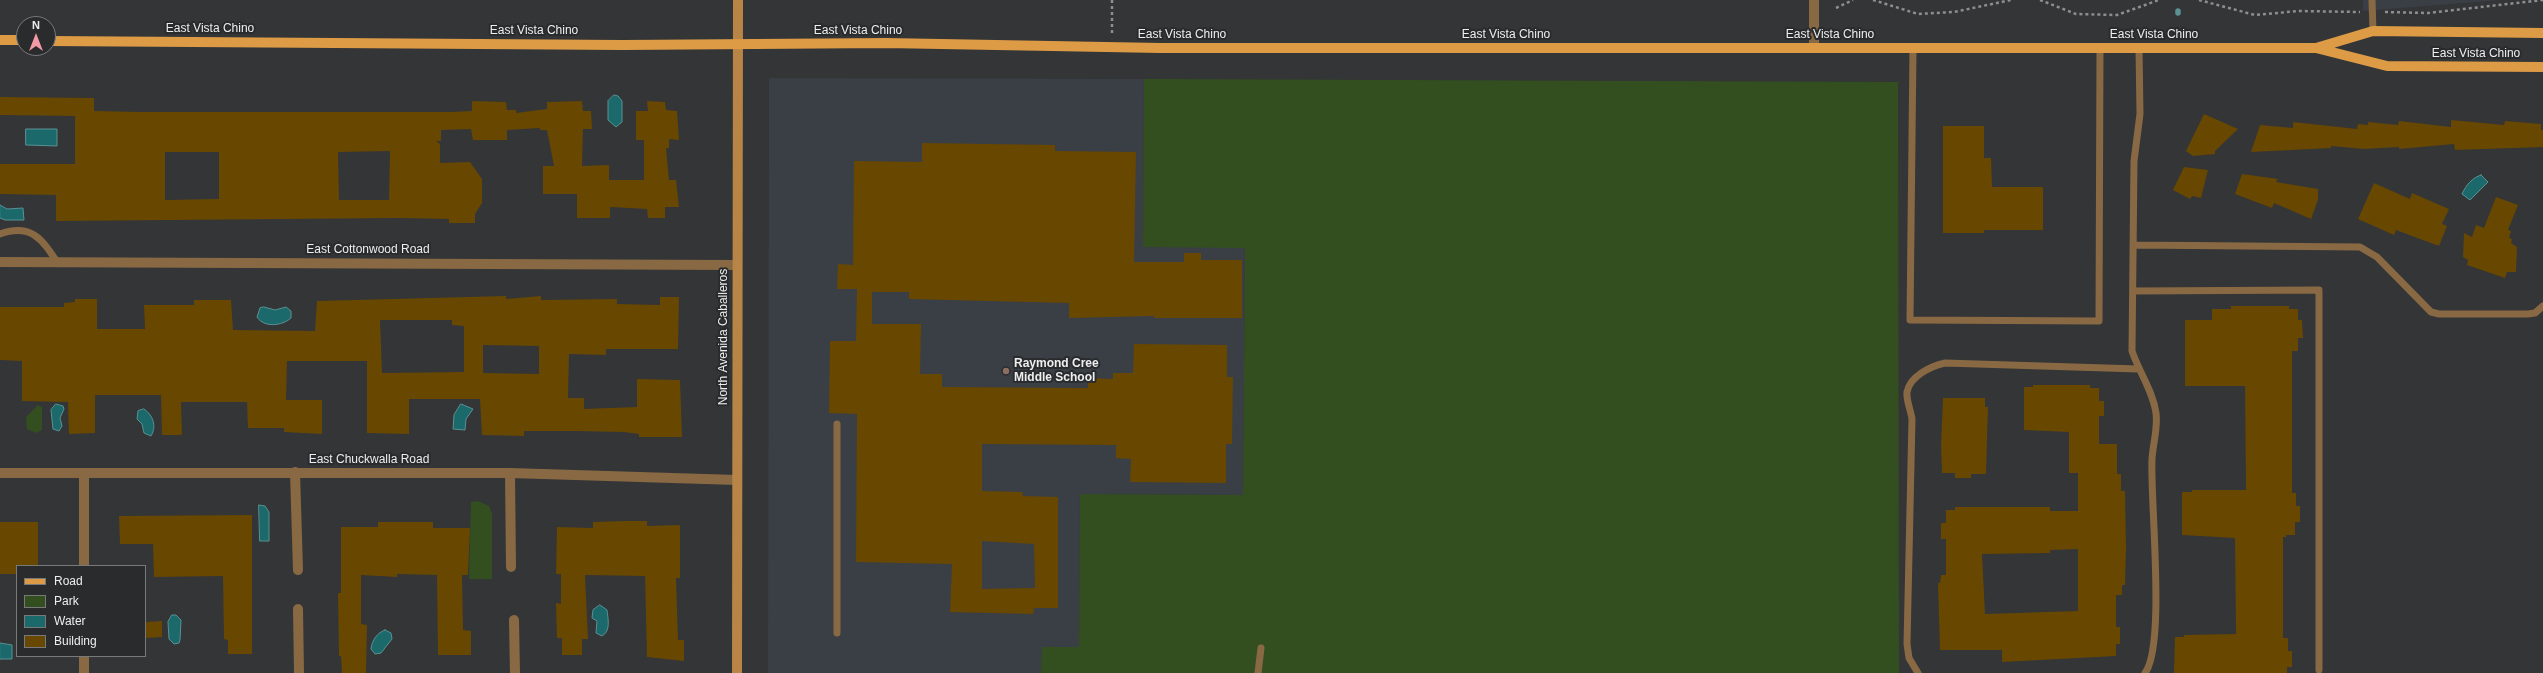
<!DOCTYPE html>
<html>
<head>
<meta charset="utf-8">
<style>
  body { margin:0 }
  #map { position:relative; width:2543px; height:673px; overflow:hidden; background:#333537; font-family:Helvetica,sans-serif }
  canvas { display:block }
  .legend { position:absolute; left:16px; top:565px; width:130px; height:92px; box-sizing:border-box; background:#292b2d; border:1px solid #77797b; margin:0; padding:5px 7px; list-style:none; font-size:12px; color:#eceeef }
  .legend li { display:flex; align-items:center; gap:8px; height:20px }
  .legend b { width:20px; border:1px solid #77797b }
  .north { position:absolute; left:16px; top:16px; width:40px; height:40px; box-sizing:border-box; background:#292b2d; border:1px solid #77797b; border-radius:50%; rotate:0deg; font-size:11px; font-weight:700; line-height:16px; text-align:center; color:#eceeef }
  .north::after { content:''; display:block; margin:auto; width:14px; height:18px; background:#f49aa6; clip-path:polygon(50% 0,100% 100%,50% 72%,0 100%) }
</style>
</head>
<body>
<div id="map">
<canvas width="2543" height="673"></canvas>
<ul class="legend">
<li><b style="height:5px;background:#dd9b46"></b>Road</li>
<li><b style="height:11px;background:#334f1f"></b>Park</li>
<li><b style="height:11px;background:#1c696c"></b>Water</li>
<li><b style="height:11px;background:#684700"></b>Building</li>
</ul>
<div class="north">N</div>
</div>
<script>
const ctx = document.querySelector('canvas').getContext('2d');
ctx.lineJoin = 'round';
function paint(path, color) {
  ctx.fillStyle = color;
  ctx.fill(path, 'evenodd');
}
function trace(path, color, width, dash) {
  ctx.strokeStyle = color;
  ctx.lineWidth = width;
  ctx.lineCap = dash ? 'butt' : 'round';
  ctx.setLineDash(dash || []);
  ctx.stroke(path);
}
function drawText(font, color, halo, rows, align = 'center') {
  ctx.font = font + ' Helvetica,sans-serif';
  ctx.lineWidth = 4;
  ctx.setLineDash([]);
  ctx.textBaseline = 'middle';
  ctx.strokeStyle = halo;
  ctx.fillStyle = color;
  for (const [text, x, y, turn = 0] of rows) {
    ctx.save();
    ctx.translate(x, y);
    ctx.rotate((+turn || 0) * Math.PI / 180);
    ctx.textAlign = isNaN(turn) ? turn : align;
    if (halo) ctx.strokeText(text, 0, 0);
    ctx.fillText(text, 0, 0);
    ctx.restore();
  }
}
const built = new Path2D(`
  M 2363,0 L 2500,0 L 2363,11 Z
  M 769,78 L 1144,79 L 1143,247 L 1245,247 L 1243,495 L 1080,494 L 1079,647 L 1042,647 L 1041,673 L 768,673 Z`);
const green = new Path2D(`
  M 1144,79 L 1898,82 L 1899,673 L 1041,673 L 1042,647 L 1079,647 L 1080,494 L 1243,495 L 1245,248 L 1143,247 Z
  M 38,405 L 42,407 L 42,430 L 36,433 L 27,429 L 26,417 Z
  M 478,501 L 489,506 L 492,514 L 492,579 L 469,579 L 471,502 Z`);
const water = new Path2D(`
  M 614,95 L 618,96 L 622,101 L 622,122 L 616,127 L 608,120 L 608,101 Z
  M 26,129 L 57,129 L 57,146 L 26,145 Z
  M 2481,175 L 2488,182 L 2470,200 L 2462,194 C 2466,185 2472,178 2481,175 Z
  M 0,205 L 7,209 L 23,208 L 24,220 L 5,220 L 0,218 Z
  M 264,307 L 275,310 L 286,307 L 291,311 L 291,318 C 282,326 264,328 257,317 L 260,308 Z
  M 56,404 L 63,406 L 64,409 L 60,418 L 62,426 L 59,431 L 53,429 L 51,410 Z
  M 461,404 L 473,409 L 466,419 L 465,430 L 453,429 L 454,415 Z
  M 144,409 C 153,415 157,426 151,436 L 144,433 L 142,424 L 137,419 L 138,411 Z
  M 259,505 L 265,506 L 269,512 L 269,541 L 260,541 Z
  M 600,605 L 607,610 C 608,619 611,631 602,636 L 596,633 L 597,621 L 592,618 L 593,610 Z
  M 172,615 L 176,615 L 181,620 L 180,640 L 179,643 L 174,644 L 169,639 L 168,622 Z
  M 385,630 L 391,633 L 392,639 L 381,653 L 375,654 L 371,649 C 372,640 377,633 385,630 Z
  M 0,643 L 12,645 L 12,659 L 0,659 Z`);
const stream = new Path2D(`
  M 2178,11 L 2178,13`);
const building = new Path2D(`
  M 0,97 L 94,98 L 94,111 L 140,112 L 451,112 L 472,111 L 472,101 L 506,102 L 507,110 L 516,110 L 516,113 L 547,109 L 547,102 L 582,101 L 583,111 L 591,111 L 592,129 L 583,129 L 582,166 L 609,165 L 609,180 L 644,180 L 644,140 L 636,140 L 636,111 L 648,111 L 647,101 L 665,102 L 666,110 L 677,111 L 679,140 L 669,139 L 669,148 L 666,148 L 669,180 L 676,180 L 679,207 L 665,207 L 665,218 L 648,218 L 647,209 L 610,207 L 610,218 L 577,218 L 577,194 L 543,194 L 543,166 L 554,166 L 547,130 L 540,130 L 540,128 L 507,130 L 507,140 L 473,140 L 471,129 L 441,130 L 441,141 L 436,141 L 440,144 L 440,163 L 470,162 L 482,179 L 482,203 L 475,214 L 475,223 L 449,223 L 449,219 L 398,218 L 56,221 L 56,195 L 0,194 L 0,164 L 75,164 L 75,116 L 0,115 ZM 390,151 L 389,200 L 339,200 L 338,152 ZM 165,152 L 219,152 L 219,199 L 165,200 Z
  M 2204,114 L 2238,129 L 2215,151 L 2215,154 L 2193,156 L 2186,151 Z
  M 2451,120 L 2504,125 L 2505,121 L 2541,124 L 2541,130 L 2543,130 L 2543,147 L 2455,150 L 2454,144 L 2399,149 L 2399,147 L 2364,149 L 2331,146 L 2331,148 L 2251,152 L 2260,125 L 2293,128 L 2293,122 L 2357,129 L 2358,124 L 2368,125 L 2368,122 L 2398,125 L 2399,121 L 2451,127 Z
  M 1943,126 L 1984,126 L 1984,158 L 1991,158 L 1992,187 L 2043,187 L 2043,230 L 1984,230 L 1984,233 L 1943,233 Z
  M 922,143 L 1055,145 L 1055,151 L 1136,152 L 1134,262 L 1184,262 L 1184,253 L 1201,253 L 1201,260 L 1242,260 L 1242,318 L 1154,318 L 1154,316 L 1069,318 L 1069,303 L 909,299 L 909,292 L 872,292 L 872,324 L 921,324 L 920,374 L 942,374 L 942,387 L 1088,388 L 1088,378 L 1113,379 L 1113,373 L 1133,373 L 1134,344 L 1227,345 L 1227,377 L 1233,377 L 1232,444 L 1226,444 L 1226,483 L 1130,482 L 1131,459 L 1116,458 L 1116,445 L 982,444 L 982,491 L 1022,492 L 1023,496 L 1058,497 L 1058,608 L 1034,608 L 1033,614 L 950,612 L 952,564 L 856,562 L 857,414 L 829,413 L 830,341 L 856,341 L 857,289 L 837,289 L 838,264 L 853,265 L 854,161 L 922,162 ZM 982,541 L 1034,544 L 1035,588 L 982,589 Z
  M 2184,167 L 2208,170 L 2201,198 L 2192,196 L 2190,199 L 2173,190 Z
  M 2242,174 L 2278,179 L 2276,182 L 2318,189 L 2318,200 L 2311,219 L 2274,203 L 2272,208 L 2235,194 Z
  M 2374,183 L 2410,199 L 2412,193 L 2449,209 L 2442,224 L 2447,226 L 2439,246 L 2396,230 L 2394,235 L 2358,219 Z
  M 2496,197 L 2518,205 L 2508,230 L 2511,231 L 2509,238 L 2512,239 L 2511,243 L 2517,247 L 2516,272 L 2507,272 L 2505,278 L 2467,265 L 2468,260 L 2463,257 L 2464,233 L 2472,237 L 2476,225 L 2484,228 Z
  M 506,296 L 506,299 L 541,296 L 541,300 L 617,299 L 617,304 L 660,305 L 660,297 L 679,297 L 678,349 L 606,349 L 606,355 L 569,354 L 568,398 L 584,398 L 584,409 L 637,407 L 637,379 L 680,380 L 682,437 L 639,437 L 639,434 L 624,432 L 575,431 L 524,431 L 524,436 L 482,435 L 480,399 L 409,399 L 409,434 L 367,433 L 367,361 L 287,361 L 286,400 L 322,400 L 322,434 L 284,432 L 284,428 L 248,428 L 247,402 L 181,402 L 182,435 L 162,435 L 161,395 L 95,395 L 95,433 L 69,434 L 68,402 L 22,401 L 22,361 L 0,360 L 0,307 L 64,307 L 64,303 L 75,302 L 75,299 L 97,299 L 97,329 L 145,329 L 144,305 L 194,305 L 194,300 L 231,300 L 233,330 L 315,331 L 317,301 ZM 380,320 L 452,320 L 452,325 L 464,326 L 464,372 L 382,373 ZM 483,345 L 539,346 L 539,374 L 483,373 Z
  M 2231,306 L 2289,306 L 2289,309 L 2298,309 L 2298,320 L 2302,320 L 2303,338 L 2298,338 L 2298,351 L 2292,351 L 2292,493 L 2296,493 L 2296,506 L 2300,506 L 2300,522 L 2295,522 L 2295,535 L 2286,535 L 2286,537 L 2283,537 L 2283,638 L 2288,638 L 2288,651 L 2292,651 L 2292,667 L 2287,667 L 2287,673 L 2174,673 L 2175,637 L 2184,637 L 2184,635 L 2236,634 L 2235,538 L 2182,535 L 2182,492 L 2192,492 L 2192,490 L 2246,490 L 2245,386 L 2185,386 L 2185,320 L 2212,320 L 2212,309 L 2231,309 Z
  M 2033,385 L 2090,385 L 2090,388 L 2099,388 L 2099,401 L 2104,401 L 2104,416 L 2099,416 L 2099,444 L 2117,444 L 2117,474 L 2121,474 L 2121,491 L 2125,491 L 2126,548 L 2125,585 L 2122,585 L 2122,595 L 2116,595 L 2116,627 L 2120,627 L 2120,644 L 2116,644 L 2116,656 L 2002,662 L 2002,650 L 1940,650 L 1938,583 L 1940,583 L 1941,575 L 1946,575 L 1946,539 L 1941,539 L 1941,523 L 1946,523 L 1946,510 L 1955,510 L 1955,507 L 2050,507 L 2050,511 L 2078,511 L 2078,473 L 2069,473 L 2069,432 L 2024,430 L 2024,387 L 2033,387 ZM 2078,549 L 2078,611 L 1985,614 L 1982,554 L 2050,553 L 2050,550 Z
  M 1943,398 L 1985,398 L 1985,407 L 1988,407 L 1986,474 L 1971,474 L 1971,478 L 1955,478 L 1955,473 L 1942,473 L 1941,445 Z
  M 252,515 L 252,654 L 228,654 L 228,640 L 224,639 L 223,576 L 154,577 L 153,544 L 120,544 L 119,516 Z
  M 626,521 L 647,521 L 647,526 L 680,525 L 680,578 L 676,578 L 678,640 L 684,640 L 684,661 L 647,657 L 645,576 L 585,575 L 588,639 L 582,639 L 582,655 L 562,655 L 562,638 L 557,638 L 556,603 L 561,604 L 561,574 L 556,574 L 557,527 L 593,528 L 593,522 Z
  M 0,522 L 38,522 L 38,566 L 17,566 L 17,574 L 0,574 Z
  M 378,522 L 433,522 L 433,528 L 470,528 L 468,575 L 462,575 L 463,630 L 471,631 L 471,655 L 438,655 L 437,575 L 397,574 L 397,577 L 361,575 L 361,624 L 367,625 L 366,673 L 342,673 L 341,656 L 339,656 L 338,593 L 341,593 L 341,527 L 378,527 Z
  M 162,621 L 162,637 L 145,638 L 145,622 Z`);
const path = new Path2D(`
  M 1873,0 L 1918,14 L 1954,12 L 2011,0
  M 2040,0 L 2076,14 L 2117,15 L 2159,0
  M 2199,0 L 2255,15 L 2299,11 L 2360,12
  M 1836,8 L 1853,0
  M 2385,12 L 2428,13 L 2543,0
  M 1112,33 L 1112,0`);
const lane = new Path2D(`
  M 2372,0 L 2373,31
  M 1913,48 L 1910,320 L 2099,321 L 2100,48
  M 2139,48 L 2140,114 L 2134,161 L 2132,351 C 2139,372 2153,391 2156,413 C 2158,429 2153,443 2152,459 C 2150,501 2166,645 2145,673
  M 0,234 C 31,223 42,239 57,262
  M 2133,245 L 2360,247 L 2377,257 L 2431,312 L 2439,314 L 2528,314 L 2535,313 L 2543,306
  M 2133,291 L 2319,290 L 2319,670
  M 837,424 L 837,633
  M 1258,673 L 1261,648
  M 1918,673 L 1909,658 L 1907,644 L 1912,419 C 1911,411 1906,400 1907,392 C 1910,376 1931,366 1945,363 L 2138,369`);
const street = new Path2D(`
  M 1814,48 L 1814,0
  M 0,262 L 736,265
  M 295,472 L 298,570
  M 0,473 L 510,473 L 737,480
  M 84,473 L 84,566
  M 510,473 L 511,567
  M 298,609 L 299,673
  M 514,620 L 515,673
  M 84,656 L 84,673`);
const secondary = new Path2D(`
  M 737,673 L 738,0`);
const primary = new Path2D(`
  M 0,40 L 24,40
  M 48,41 L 623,45 L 886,43 L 1161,48 L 2316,48 L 2387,66 L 2543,67
  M 2316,48 L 2373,31 L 2543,33`);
const markers = [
  [1006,371,4,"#8d6e63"]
];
const streetNames = [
  ["East Vista Chino",210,29],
  ["East Vista Chino",534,31],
  ["East Vista Chino",858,31],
  ["East Vista Chino",1182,35],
  ["East Vista Chino",1506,35],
  ["East Vista Chino",1830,35],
  ["East Vista Chino",2154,35],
  ["East Vista Chino",2476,54],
  ["East Cottonwood Road",368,250],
  ["North Avenida Caballeros",724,337,-90],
  ["East Chuckwalla Road",369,460]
];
const poiNames = [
  ["Raymond Cree",1014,364],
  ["Middle School",1014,378]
];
paint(built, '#3a3f46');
paint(green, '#334f1f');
paint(water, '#1c696c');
trace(water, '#5a9193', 1);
trace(stream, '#5a9193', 5.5);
paint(building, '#684700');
trace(path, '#8c8e8f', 2.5, [3, 3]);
trace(lane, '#896943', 7);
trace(street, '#896943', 10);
trace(secondary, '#b98546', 10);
trace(primary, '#dd9b46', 10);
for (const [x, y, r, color] of markers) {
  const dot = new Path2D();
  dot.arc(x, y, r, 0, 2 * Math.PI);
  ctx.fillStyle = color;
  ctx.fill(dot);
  trace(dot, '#292b2d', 1.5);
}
drawText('12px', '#eceeef', '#292b2d', streetNames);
drawText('bold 12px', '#eceeef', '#292b2d', poiNames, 'left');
</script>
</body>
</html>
